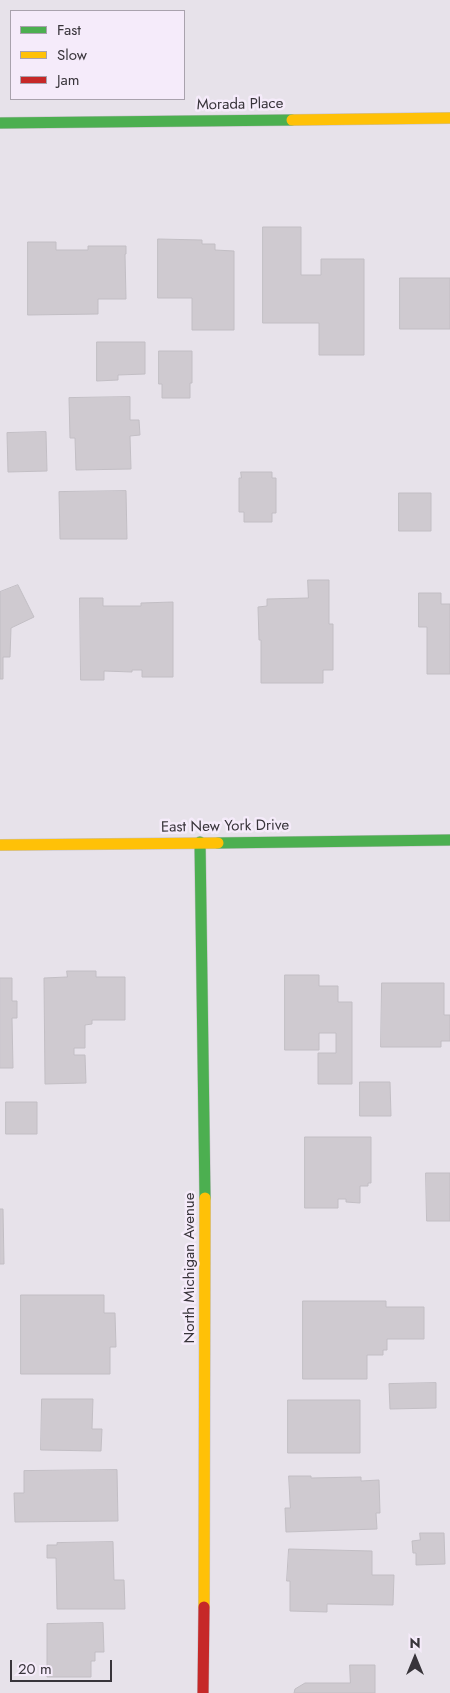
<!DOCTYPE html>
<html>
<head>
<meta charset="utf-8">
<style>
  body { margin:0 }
  #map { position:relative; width:450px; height:1693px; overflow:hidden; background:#e7e2ea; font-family:Jost,sans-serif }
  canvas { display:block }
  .legend { position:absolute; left:10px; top:10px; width:175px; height:90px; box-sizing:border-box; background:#f5ebfa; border:1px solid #a9a2ad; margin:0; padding:6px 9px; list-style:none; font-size:15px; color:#38343a }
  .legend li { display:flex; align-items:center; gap:10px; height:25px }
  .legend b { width:25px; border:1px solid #a9a2ad }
  .north { position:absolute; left:390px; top:1633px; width:50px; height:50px; -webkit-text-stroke:4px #f5ebfa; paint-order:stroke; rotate:0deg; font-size:14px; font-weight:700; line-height:20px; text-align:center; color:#38343a }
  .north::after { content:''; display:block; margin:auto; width:18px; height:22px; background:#38343a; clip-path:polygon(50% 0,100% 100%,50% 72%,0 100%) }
  .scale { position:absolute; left:10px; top:1660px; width:102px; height:22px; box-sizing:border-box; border:2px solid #38343a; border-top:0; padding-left:6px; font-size:15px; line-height:18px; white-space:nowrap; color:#38343a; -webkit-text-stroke:4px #f5ebfa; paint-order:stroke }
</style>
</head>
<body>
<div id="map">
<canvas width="450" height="1693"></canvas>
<ul class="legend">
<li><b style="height:6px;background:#4caf50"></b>Fast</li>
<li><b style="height:6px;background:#ffc107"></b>Slow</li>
<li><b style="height:6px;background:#c62828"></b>Jam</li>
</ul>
<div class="north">N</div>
<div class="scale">20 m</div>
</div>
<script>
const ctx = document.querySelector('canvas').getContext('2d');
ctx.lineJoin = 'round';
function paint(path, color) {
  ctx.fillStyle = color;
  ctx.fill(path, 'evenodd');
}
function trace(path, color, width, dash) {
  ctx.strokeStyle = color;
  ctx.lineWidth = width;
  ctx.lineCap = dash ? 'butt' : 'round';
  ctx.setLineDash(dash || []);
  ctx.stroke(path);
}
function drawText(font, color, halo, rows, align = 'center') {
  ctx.font = font + ' Jost,sans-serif';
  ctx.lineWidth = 5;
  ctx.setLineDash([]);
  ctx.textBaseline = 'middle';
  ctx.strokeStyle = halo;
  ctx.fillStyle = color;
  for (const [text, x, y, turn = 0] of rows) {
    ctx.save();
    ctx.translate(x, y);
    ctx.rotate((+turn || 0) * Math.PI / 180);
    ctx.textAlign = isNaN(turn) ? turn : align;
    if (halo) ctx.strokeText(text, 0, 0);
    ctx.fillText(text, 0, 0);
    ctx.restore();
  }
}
const building = new Path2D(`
  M 263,227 L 301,227 L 301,275 L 321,275 L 321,259 L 364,259 L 364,355 L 319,355 L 319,323 L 263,323 Z
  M 158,239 L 202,240 L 202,244 L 215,244 L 215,250 L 234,251 L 234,330 L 192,330 L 192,298 L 158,298 Z
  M 28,242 L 56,242 L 56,250 L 88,250 L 88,246 L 126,246 L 126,254 L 125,254 L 126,299 L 98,299 L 98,314 L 28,315 Z
  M 400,278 L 450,278 L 450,329 L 400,329 Z
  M 97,342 L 145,342 L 145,374 L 118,375 L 118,380 L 97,381 Z
  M 159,351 L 192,351 L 192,383 L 190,383 L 190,398 L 162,398 L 162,384 L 159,384 Z
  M 130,397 L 130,420 L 139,420 L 140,435 L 130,436 L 131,469 L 76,470 L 75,438 L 70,438 L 69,398 Z
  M 46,432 L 47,471 L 8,472 L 7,433 Z
  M 241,472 L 272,472 L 272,478 L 276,478 L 276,513 L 272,513 L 272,522 L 244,522 L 244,512 L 239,512 L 239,478 L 241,478 Z
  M 126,491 L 127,539 L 60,539 L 59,492 Z
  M 399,493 L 431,493 L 431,531 L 399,531 Z
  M 308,580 L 329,580 L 329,624 L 333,624 L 333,670 L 323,670 L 323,683 L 261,683 L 261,640 L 259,640 L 258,607 L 267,606 L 267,599 L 308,598 Z
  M 18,585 L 34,617 L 11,628 L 10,657 L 3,657 L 3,679 L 0,679 L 0,592 Z
  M 419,593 L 441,593 L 441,604 L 450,604 L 450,674 L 427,674 L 427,627 L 419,627 Z
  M 80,598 L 103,598 L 103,606 L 141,606 L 141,603 L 173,602 L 173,677 L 142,677 L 142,670 L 132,670 L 132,672 L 104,671 L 104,680 L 81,680 Z
  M 67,971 L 96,971 L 96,977 L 125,977 L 125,1020 L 92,1020 L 92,1024 L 85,1025 L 85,1048 L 74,1048 L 74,1055 L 85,1055 L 86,1083 L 45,1084 L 44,978 L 67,977 Z
  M 285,975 L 319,975 L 319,986 L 338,986 L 338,1002 L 352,1002 L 352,1084 L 318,1084 L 318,1053 L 336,1053 L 336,1033 L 319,1033 L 319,1050 L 285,1050 Z
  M 0,978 L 12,978 L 12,1001 L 17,1001 L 17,1018 L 12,1018 L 13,1068 L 0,1068 Z
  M 382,983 L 444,983 L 444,1015 L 450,1015 L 450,1041 L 441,1041 L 441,1047 L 381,1047 Z
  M 360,1082 L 390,1082 L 391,1116 L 360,1116 Z
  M 6,1102 L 37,1102 L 37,1134 L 6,1134 Z
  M 305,1137 L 371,1137 L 371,1183 L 368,1183 L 368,1186 L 360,1186 L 360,1203 L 346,1202 L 346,1199 L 338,1199 L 338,1208 L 305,1208 Z
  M 426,1173 L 450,1173 L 450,1221 L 427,1221 Z
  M 0,1209 L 3,1209 L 4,1264 L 0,1264 Z
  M 21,1295 L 104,1295 L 104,1313 L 115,1313 L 116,1347 L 110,1347 L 110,1374 L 21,1374 Z
  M 303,1301 L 386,1301 L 386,1307 L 424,1307 L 424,1339 L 387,1339 L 387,1350 L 383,1350 L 383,1355 L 367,1355 L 367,1379 L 303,1379 Z
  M 436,1383 L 436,1408 L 390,1409 L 389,1384 Z
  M 42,1399 L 93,1399 L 92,1429 L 102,1429 L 101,1451 L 41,1450 Z
  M 288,1400 L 360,1400 L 360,1453 L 288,1453 Z
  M 117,1470 L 118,1521 L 15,1522 L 14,1493 L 24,1493 L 24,1471 Z
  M 289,1476 L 311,1476 L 311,1478 L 361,1477 L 361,1481 L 379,1480 L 380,1513 L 376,1513 L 377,1529 L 286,1532 L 285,1508 L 290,1508 Z
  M 420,1533 L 444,1533 L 445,1564 L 416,1565 L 416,1553 L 413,1553 L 412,1541 L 420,1540 Z
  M 113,1542 L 114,1580 L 124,1580 L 125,1609 L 57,1609 L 56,1558 L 47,1558 L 47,1545 L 57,1545 L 57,1543 Z
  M 289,1549 L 372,1551 L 372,1575 L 394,1575 L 393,1605 L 327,1604 L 327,1612 L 290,1611 L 290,1581 L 287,1581 Z
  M 103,1623 L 104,1652 L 95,1652 L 95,1661 L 91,1661 L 91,1677 L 47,1677 L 47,1624 Z
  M 350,1665 L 375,1665 L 375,1693 L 294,1693 L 295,1689 L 305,1683 L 350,1683 Z`);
const fast = new Path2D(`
  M 0,123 L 292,120
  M 200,842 L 205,1198
  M 218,843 L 450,840`);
const slow = new Path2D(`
  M 292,120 L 450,118
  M 0,845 L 218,843
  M 204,1607 L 205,1198`);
const jam = new Path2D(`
  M 203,1693 L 204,1607`);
const streetNames = [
  ["Morada Place",240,105,-1],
  ["East New York Drive",225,827,-1],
  ["North Michigan Avenue",190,1268,-90]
];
paint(building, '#cfcad0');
trace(building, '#c2bec4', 1);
trace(fast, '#c2bec4', 12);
trace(slow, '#c2bec4', 12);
trace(jam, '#c2bec4', 12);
trace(fast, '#4caf50', 11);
trace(slow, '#ffc107', 11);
trace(jam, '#c62828', 11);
drawText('15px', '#38343a', '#f5ebfa', streetNames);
</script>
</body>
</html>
